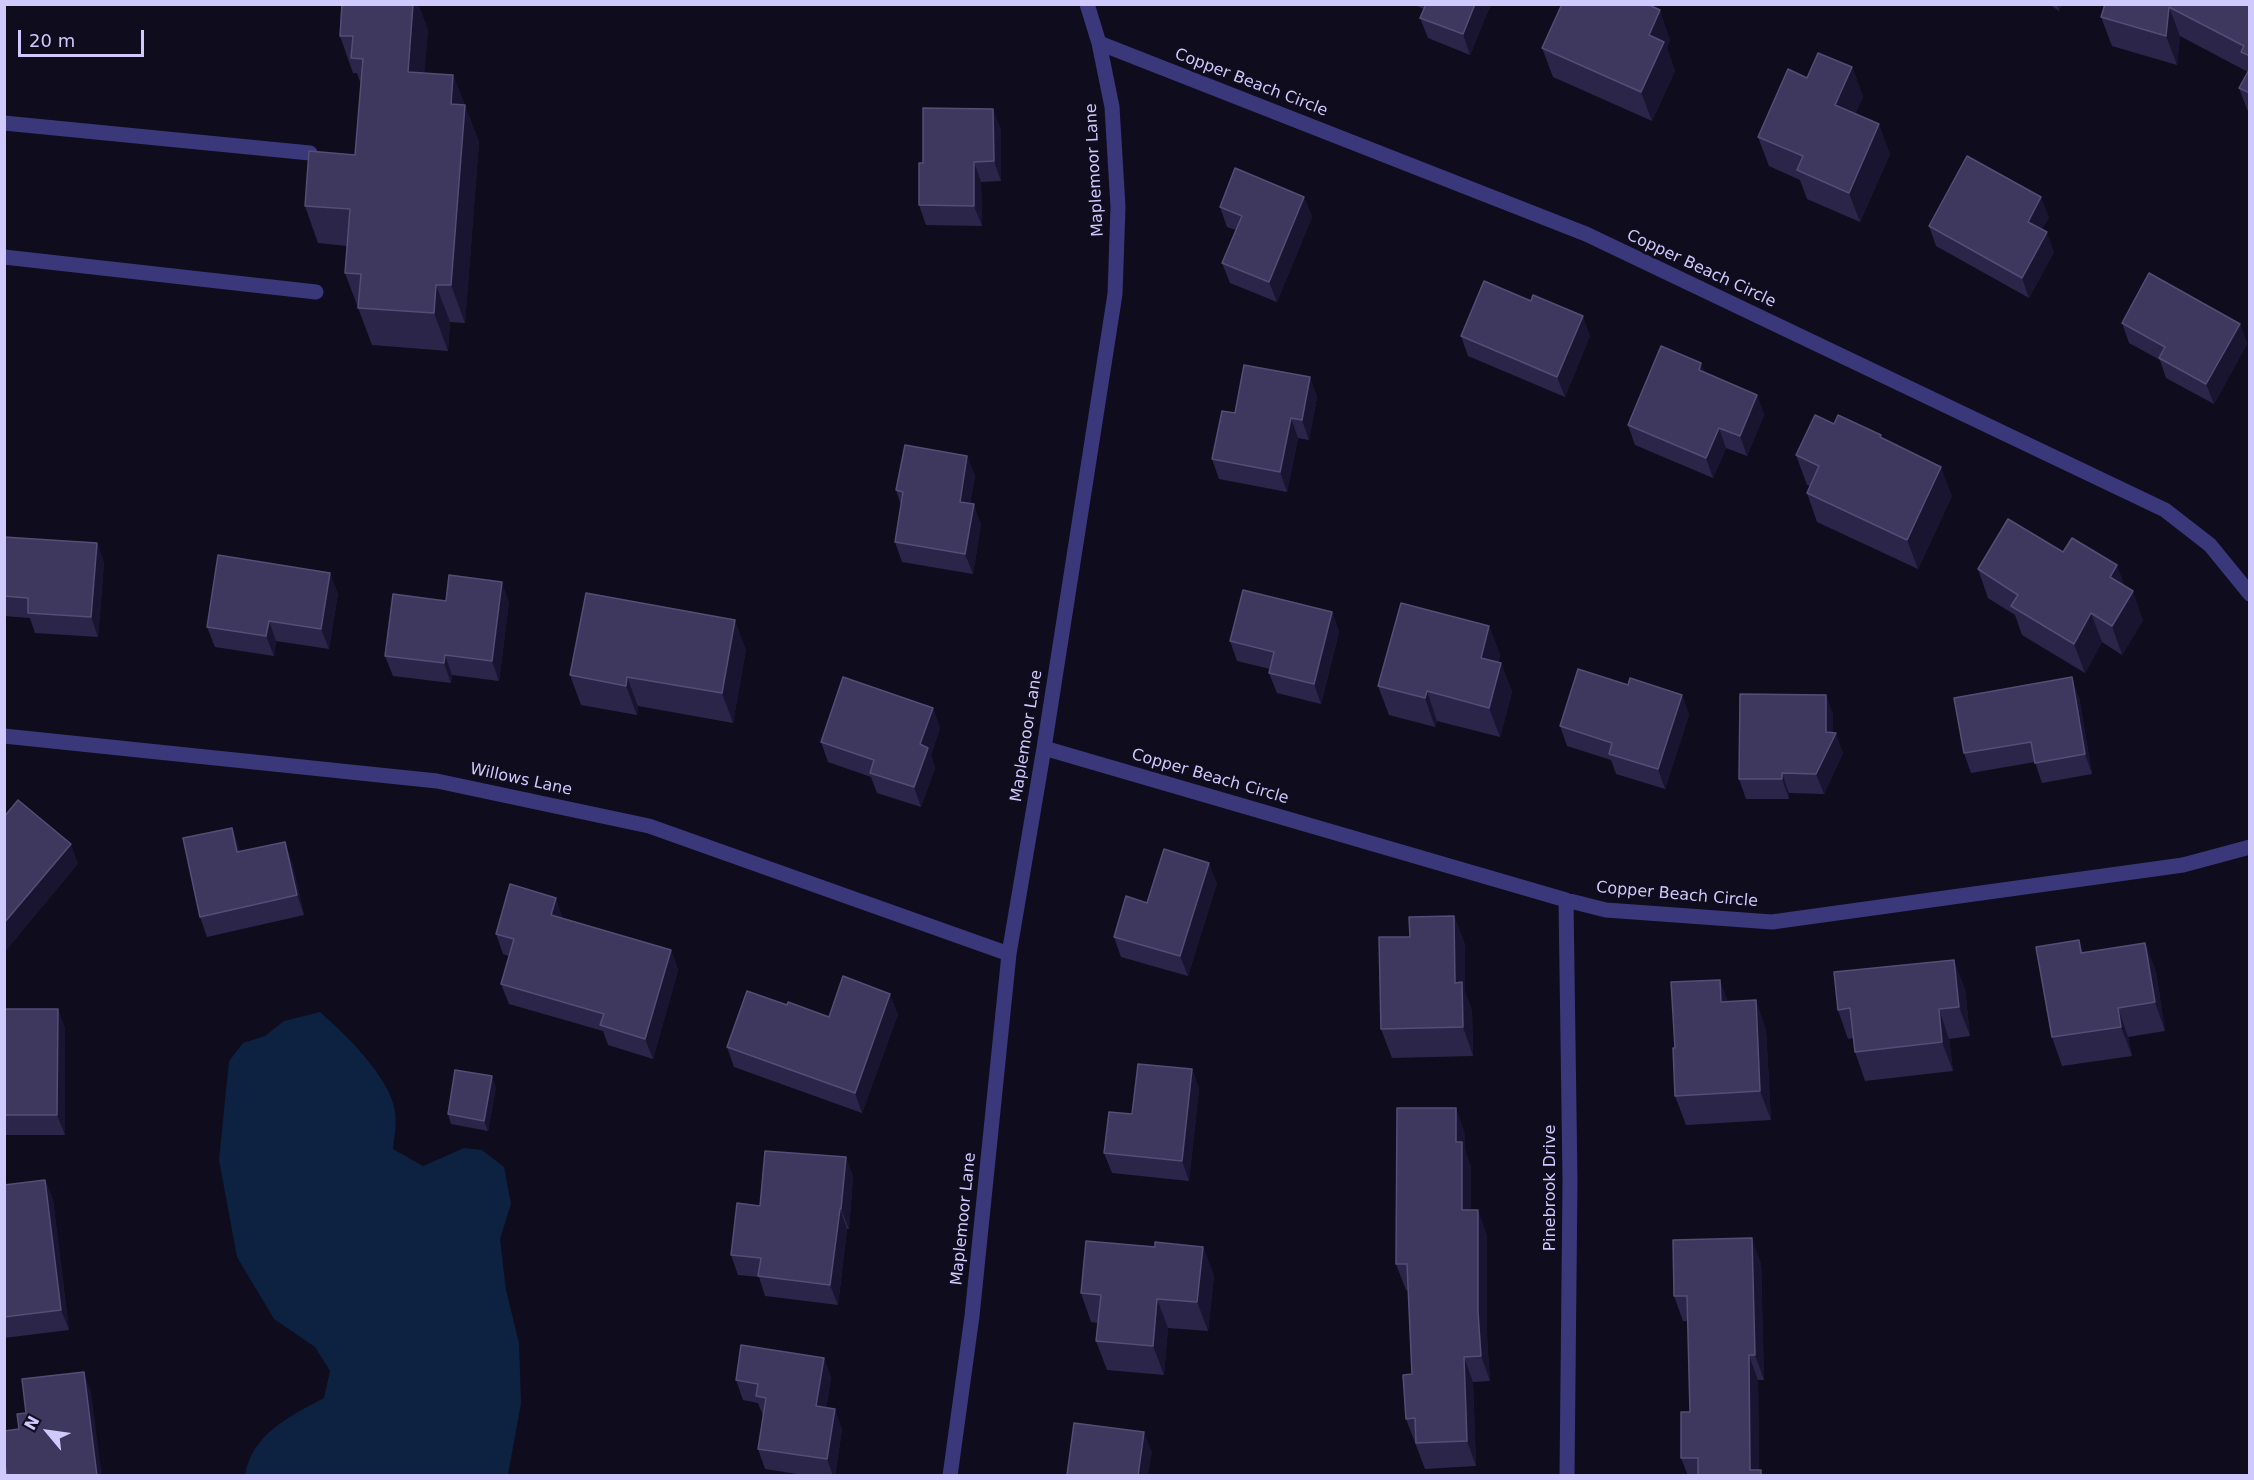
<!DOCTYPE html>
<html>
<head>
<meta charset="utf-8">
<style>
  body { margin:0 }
  #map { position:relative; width:2254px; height:1480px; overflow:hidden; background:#0f0c1d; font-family:"DejaVu Sans",sans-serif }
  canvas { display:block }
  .frame { position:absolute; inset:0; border:6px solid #cfc9fd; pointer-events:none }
  .north { position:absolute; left:18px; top:1402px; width:60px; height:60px; -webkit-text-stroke:4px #0f0c1d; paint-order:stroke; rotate:299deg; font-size:16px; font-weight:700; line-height:24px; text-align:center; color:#cfc9fd }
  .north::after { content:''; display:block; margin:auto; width:21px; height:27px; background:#cfc9fd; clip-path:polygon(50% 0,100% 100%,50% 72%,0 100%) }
  .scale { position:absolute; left:18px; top:30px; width:126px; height:27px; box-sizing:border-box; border:3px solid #cfc9fd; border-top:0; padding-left:8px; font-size:18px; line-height:21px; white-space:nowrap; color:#cfc9fd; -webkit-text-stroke:4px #0f0c1d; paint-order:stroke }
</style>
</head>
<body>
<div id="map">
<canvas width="2254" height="1480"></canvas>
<div class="frame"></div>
<div class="north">N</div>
<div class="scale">20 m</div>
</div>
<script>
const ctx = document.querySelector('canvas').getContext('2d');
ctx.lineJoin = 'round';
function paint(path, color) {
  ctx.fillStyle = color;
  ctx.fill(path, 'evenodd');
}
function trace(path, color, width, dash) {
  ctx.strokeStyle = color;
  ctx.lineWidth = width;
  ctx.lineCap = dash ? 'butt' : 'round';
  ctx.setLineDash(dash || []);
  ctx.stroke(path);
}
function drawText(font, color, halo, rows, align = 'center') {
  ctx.font = font + ' "DejaVu Sans",sans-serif';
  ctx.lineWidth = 6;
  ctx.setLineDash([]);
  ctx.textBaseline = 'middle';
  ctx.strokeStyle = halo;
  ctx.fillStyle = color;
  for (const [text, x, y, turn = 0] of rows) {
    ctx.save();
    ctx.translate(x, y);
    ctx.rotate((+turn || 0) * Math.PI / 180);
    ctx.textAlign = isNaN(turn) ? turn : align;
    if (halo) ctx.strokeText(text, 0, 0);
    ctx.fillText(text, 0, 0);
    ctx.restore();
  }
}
const water = new Path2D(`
  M 320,1012 C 345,1034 391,1078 395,1112 C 397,1124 394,1137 393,1149 L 423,1166 L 464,1148 L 482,1150 L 504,1167 L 511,1204 L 500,1239 L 506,1290 L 519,1343 L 521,1403 L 508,1475 L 245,1475 C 252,1434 290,1416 324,1398 L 330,1371 L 315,1347 L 274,1319 L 237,1257 L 219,1160 L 229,1061 L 243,1043 L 265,1036 L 284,1021 Z`);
const minor = new Path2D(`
  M 1099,43 L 1586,234 L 2165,510 L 2210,545 L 2250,594
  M 4,123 L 310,153
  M 4,257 L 316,292
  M 4,736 L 437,781 L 649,826 L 1009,954
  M 1044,748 L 1566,900 L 1606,910 L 1772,922 L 2183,865 L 2250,847
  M 1566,900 L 1570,1181 L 1567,1476
  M 950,1476 L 972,1316 L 1009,954 L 1044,748 L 1115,294 L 1118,207 L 1112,107 L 1099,43 L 1087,4`);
const wall = new Path2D(`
  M 342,4 L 418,4 L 428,30 L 424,73 L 453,75 L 479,142 L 465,323 L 450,322 L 448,351 L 372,345 L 345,273 L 347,246 L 318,243 L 305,206 L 355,155 L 361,84 L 357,73 L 353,73 L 340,36 Z
  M 1412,4 L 1491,4 L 1470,55 L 1428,38 L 1420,18 L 1424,9 Z
  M 2049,4 L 2062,4 L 2059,11 Z
  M 2105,4 L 2250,4 L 2250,117 L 2239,88 L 2248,72 L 2180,36 L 2177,65 L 2112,46 L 2101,17 Z
  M 1670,39 L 1667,48 L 1675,71 L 1652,121 L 1553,77 L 1542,48 Z
  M 1852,67 L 1863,97 L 1855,114 L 1890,154 L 1860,222 L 1807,199 L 1800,180 L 1769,166 L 1758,137 L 1807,78 Z
  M 1001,129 L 1001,181 L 981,182 L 982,226 L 926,225 L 919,205 L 923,163 Z
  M 1304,197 L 1312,217 L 1277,302 L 1230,283 L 1222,263 L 1236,230 L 1227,227 L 1220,207 Z
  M 2049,217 L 2042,229 L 2054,252 L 2029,298 L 1936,246 L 1929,226 Z
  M 2122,323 L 2240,324 L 2247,344 L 2214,404 L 2166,378 L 2160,360 L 2129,343 Z
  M 1461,336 L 1590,336 L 1565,397 L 1468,356 Z
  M 1701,363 L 1704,372 L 1757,395 L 1764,415 L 1747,456 L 1726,448 L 1713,478 L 1635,445 L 1628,425 Z
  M 1310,377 L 1317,397 L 1309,440 L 1298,438 L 1287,492 L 1219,479 L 1212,459 L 1235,413 Z
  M 1834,424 L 1882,438 L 1952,496 L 1918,569 L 1817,522 L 1807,493 L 1810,486 L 1807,485 L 1796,455 Z
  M 967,456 L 975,476 L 970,504 L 981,524 L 973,574 L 902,562 L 895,542 L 901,505 L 896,490 Z
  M 4,537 L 97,543 L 104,563 L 98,637 L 35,633 L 30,618 L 4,616 Z
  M 2063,552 L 2125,586 L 2143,620 L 2122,655 L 2102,642 L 2085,673 L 2022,635 L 2015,615 L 1988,598 L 1978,569 Z
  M 338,593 L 329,649 L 276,641 L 274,656 L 215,647 L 207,627 Z
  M 446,601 L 509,602 L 499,681 L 452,675 L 451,683 L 393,676 L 385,656 Z
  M 1332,612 L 1339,632 L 1321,704 L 1277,693 L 1269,673 L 1270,669 L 1237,661 L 1230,641 Z
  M 1489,626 L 1500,655 L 1498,663 L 1501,663 L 1512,692 L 1500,737 L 1437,721 L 1435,727 L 1389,715 L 1378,686 Z
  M 746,649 L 733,723 L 638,706 L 637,715 L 581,705 L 570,675 Z
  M 1628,685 L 1682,695 L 1689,715 L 1665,789 L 1616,774 L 1611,760 L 1567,746 L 1560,726 Z
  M 1826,695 L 1833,715 L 1833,732 L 1843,753 L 1824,794 L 1789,793 L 1789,799 L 1746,799 L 1739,779 Z
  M 2079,697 L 2092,774 L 2042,783 L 2035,762 L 1971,773 L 1964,753 Z
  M 933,708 L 940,728 L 931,755 L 935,768 L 921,807 L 877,793 L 871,777 L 828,762 L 821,742 Z
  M 232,828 L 240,852 L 292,862 L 304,915 L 207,937 L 200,917 Z
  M 1217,883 L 1188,976 L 1121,957 L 1114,937 L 1147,903 Z
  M 1454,916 L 1465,945 L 1465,992 L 1472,1011 L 1473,1056 L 1392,1058 L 1381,1029 L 1410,937 Z
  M 563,918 L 671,950 L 678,970 L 653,1059 L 608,1045 L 603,1031 L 509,1004 L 501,984 L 509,956 L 503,954 L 496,934 Z
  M 2079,940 L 2083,953 L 2145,943 L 2156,972 L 2165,1031 L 2128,1037 L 2132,1056 L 2062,1066 L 2052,1037 Z
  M 1965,989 L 1970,1036 L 1949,1039 L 1953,1071 L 1865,1081 L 1855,1052 L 1853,1038 L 1848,1039 L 1838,1010 Z
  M 1728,1002 L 1766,1029 L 1771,1120 L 1686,1125 L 1675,1096 Z
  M 787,1005 L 829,1017 L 898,1014 L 862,1113 L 734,1067 L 727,1047 Z
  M 4,1009 L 58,1009 L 65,1029 L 65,1135 L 4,1135 Z
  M 1192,1069 L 1199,1089 L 1189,1181 L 1112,1173 L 1104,1153 L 1132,1114 Z
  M 496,1087 L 488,1131 L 451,1124 L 448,1114 Z
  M 1465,1133 L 1465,1150 L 1471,1167 L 1471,1210 L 1487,1235 L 1487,1337 L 1490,1381 L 1473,1382 L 1476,1466 L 1425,1469 L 1406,1419 L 1412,1374 L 1408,1290 L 1406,1290 L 1396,1264 Z
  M 846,1157 L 853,1177 L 849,1229 L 847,1229 L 838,1305 L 765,1296 L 759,1277 L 738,1275 L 731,1255 L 760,1206 Z
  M 45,1180 L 53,1200 L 69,1330 L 4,1338 L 4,1185 Z
  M 1155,1247 L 1203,1247 L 1214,1276 L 1208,1331 L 1168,1328 L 1164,1375 L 1107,1370 L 1096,1341 L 1098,1323 L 1091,1322 L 1081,1293 Z
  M 1761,1263 L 1764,1380 L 1758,1380 L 1759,1470 L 1763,1476 L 1688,1476 L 1681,1458 L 1690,1412 L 1688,1321 L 1683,1321 L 1674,1296 Z
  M 824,1358 L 831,1378 L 826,1408 L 842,1429 L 835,1476 L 810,1476 L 765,1469 L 758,1449 L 763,1416 L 758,1403 L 743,1400 L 736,1380 Z`);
const shadedWall = new Path2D(`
  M 413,4 L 418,4 L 428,30 L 422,109 L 408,72 Z
  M 1475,4 L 1491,4 L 1470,55 L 1463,34 Z
  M 2057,4 L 2062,4 L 2059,11 Z
  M 2169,7 L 2180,36 L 2177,65 L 2166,36 Z
  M 1660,10 L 1670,39 L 1667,48 L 1675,71 L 1652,121 L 1641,92 L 1649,35 Z
  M 1852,67 L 1863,97 L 1846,135 L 1835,105 Z
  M 453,75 L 479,142 L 465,323 L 451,285 L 451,104 Z
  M 993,109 L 1001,129 L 1001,181 L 994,161 Z
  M 1879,124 L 1890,154 L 1860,222 L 1849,193 Z
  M 974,162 L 981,182 L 982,226 L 974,206 Z
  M 1304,197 L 1312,217 L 1277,302 L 1269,282 Z
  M 2041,197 L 2049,217 L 2035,242 L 2028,222 Z
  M 2047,232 L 2054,252 L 2029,298 L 2022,278 Z
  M 436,285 L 450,322 L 448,351 L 434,313 Z
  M 1583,316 L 1590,336 L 1565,397 L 1557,377 Z
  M 2240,324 L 2247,344 L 2214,404 L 2206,384 Z
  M 1701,363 L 1709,383 L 1699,370 Z
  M 1310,377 L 1317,397 L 1309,440 L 1302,420 Z
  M 1757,395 L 1764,415 L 1747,456 L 1740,436 Z
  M 1291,418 L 1298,438 L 1287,492 L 1280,472 Z
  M 1719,428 L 1726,448 L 1713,478 L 1706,458 Z
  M 967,456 L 975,476 L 967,522 L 960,502 Z
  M 1941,467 L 1952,496 L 1918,569 L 1907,540 Z
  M 974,504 L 981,524 L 973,574 L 965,554 Z
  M 97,543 L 104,563 L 98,637 L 91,617 Z
  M 2117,565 L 2128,594 L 2110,577 Z
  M 330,573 L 338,593 L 329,649 L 321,629 Z
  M 502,582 L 509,602 L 499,681 L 492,661 Z
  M 2133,591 L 2143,620 L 2122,655 L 2112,626 Z
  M 1332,612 L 1339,632 L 1321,704 L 1314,684 Z
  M 2091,613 L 2102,642 L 2085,673 L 2074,644 Z
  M 735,620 L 746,649 L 733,723 L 722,693 Z
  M 269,621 L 276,641 L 274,656 L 266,636 Z
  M 1489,626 L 1500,655 L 1492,687 L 1481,658 Z
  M 445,655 L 452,675 L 451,683 L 444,663 Z
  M 1501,663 L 1512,692 L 1500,737 L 1489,708 Z
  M 627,677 L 638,706 L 637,715 L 626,686 Z
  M 2072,677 L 2079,697 L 2092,774 L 2085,754 Z
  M 1427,691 L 1437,721 L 1435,727 L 1425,698 Z
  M 1682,695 L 1689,715 L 1665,789 L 1658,769 Z
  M 1826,695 L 1833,715 L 1833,739 L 1836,733 L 1843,753 L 1824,794 L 1816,774 L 1826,732 Z
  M 933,708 L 940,728 L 931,755 L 935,768 L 921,807 L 914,787 L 920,744 Z
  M 1782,773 L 1789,793 L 1789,799 L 1782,779 Z
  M 232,828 L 239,848 L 244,872 L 237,852 Z
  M 285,842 L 292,862 L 304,915 L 297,895 Z
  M 71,844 L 78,864 L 6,951 L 4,948 L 4,923 Z
  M 1209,863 L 1217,883 L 1188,976 L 1180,956 Z
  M 556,898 L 563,918 L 558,935 L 551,915 Z
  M 1454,916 L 1465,945 L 1465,992 L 1472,1011 L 1473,1056 L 1463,1027 L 1455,983 Z
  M 2145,943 L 2156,972 L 2165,1031 L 2155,1002 Z
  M 671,950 L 678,970 L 653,1059 L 645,1039 Z
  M 1954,960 L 1965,989 L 1970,1036 L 1959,1007 Z
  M 1720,980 L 1731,1009 L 1721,1002 Z
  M 890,994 L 898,1014 L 862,1113 L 855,1093 Z
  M 1756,1000 L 1766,1029 L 1771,1120 L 1760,1091 Z
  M 2118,1008 L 2128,1037 L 2132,1056 L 2121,1027 Z
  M 58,1009 L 65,1029 L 65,1135 L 57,1115 Z
  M 1939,1009 L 1949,1039 L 1953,1071 L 1942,1042 Z
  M 1192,1069 L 1199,1089 L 1189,1181 L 1182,1161 Z
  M 492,1076 L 496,1087 L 488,1131 L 484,1121 Z
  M 1456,1108 L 1465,1133 L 1465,1150 L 1471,1167 L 1471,1235 L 1462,1210 L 1456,1142 Z
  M 846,1157 L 853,1177 L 849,1229 L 841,1209 Z
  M 45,1180 L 53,1200 L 69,1330 L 61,1310 Z
  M 840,1209 L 847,1229 L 838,1305 L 830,1285 Z
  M 1478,1210 L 1487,1235 L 1487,1337 L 1490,1381 L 1481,1356 L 1478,1312 Z
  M 1752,1238 L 1761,1263 L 1764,1380 L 1755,1355 Z
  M 1203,1247 L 1214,1276 L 1208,1331 L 1197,1302 Z
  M 1157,1299 L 1168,1328 L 1164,1375 L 1153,1346 Z
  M 1749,1355 L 1758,1380 L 1759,1476 L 1750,1470 Z
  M 1464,1357 L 1473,1382 L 1476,1466 L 1467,1441 Z
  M 824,1358 L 831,1378 L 823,1426 L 816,1406 Z
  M 84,1372 L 91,1392 L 102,1476 L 97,1476 Z
  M 835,1409 L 842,1429 L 835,1476 L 833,1476 L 827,1459 Z
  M 1144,1432 L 1152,1452 L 1148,1476 L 1138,1476 Z`);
const building = new Path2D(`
  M 342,4 L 413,4 L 408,72 L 453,75 L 451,104 L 465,105 L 451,285 L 436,285 L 434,313 L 358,308 L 361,274 L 345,273 L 350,209 L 305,206 L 309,151 L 355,155 L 363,59 L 351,58 L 353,36 L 340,36 Z
  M 1426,4 L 1475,4 L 1463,34 L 1420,18 Z
  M 1562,4 L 1647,4 L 1660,10 L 1649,35 L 1664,42 L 1641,92 L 1542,48 Z
  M 2105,4 L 2250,4 L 2250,56 L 2241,52 L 2244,46 L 2169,7 L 2166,36 L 2101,17 Z
  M 1818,53 L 1852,67 L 1835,105 L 1879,124 L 1849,193 L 1797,170 L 1803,156 L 1758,137 L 1788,69 L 1807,78 Z
  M 2250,68 L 2250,93 L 2239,88 Z
  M 923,108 L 993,109 L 994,161 L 974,162 L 974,206 L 919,205 L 919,163 L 923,163 Z
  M 1967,156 L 2041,197 L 2028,222 L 2047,232 L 2022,278 L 1929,226 Z
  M 1235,168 L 1304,197 L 1269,282 L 1222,263 L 1242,216 L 1220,207 Z
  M 2149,273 L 2240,324 L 2206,384 L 2159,358 L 2165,347 L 2122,323 Z
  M 1484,281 L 1531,301 L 1533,295 L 1583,316 L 1557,377 L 1461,336 Z
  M 1661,346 L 1701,363 L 1699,370 L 1757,395 L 1740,436 L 1719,428 L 1706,458 L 1628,425 Z
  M 1244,365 L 1310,377 L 1302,420 L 1291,418 L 1280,472 L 1212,459 L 1222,411 L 1235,413 Z
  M 1815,415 L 1834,424 L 1838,415 L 1881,435 L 1880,437 L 1941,467 L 1907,540 L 1807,493 L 1819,466 L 1796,455 Z
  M 905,445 L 967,456 L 960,502 L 974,504 L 965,554 L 895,542 L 903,492 L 896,490 Z
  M 2008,519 L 2063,552 L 2072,538 L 2117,565 L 2110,577 L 2133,591 L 2112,626 L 2091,613 L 2074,644 L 2011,606 L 2018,595 L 1978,569 Z
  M 4,537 L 97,543 L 91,617 L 28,613 L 28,598 L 4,596 Z
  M 218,555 L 330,573 L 321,629 L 269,621 L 266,636 L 207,627 Z
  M 449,575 L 502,582 L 492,661 L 445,655 L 444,663 L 385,656 L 393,594 L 446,601 Z
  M 1243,590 L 1332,612 L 1314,684 L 1269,673 L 1274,652 L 1230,641 Z
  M 586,593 L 735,620 L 722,693 L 627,677 L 626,686 L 570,675 Z
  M 1401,603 L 1489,626 L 1481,658 L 1501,663 L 1489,708 L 1427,691 L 1425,698 L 1378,686 Z
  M 1578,669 L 1628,685 L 1630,678 L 1682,695 L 1658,769 L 1609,754 L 1612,743 L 1560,726 Z
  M 843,677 L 933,708 L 920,744 L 928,748 L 914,787 L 870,773 L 874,760 L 821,742 Z
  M 2072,677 L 2085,754 L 2035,763 L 2031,742 L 1964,753 L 1954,698 Z
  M 1740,694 L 1826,695 L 1826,732 L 1836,733 L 1816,774 L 1782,773 L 1782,779 L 1739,779 Z
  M 18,800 L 71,844 L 4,923 L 4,817 Z
  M 232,828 L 237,852 L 285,842 L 297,895 L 200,917 L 183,838 Z
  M 1164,849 L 1209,863 L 1180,956 L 1114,937 L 1126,896 L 1147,903 Z
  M 510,884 L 556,898 L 551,915 L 671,950 L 645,1039 L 600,1025 L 604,1014 L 501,984 L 514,939 L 496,934 Z
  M 1454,916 L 1455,983 L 1462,982 L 1463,1027 L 1381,1029 L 1379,937 L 1410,937 L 1409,917 Z
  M 2079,940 L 2081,953 L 2145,943 L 2155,1002 L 2118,1008 L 2121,1027 L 2052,1037 L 2036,947 Z
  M 1954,960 L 1959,1007 L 1939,1009 L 1942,1042 L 1855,1052 L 1850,1008 L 1838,1010 L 1834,972 Z
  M 843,976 L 890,994 L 855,1093 L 727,1047 L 747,991 L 787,1005 L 788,1002 L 829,1017 Z
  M 1720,980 L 1721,1002 L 1756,1000 L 1760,1091 L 1675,1096 L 1673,1048 L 1675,1048 L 1671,982 Z
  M 4,1009 L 58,1009 L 57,1115 L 4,1115 Z
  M 1138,1064 L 1192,1069 L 1182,1161 L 1104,1153 L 1109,1112 L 1132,1114 Z
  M 455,1070 L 492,1076 L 484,1121 L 448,1114 Z
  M 1397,1108 L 1456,1108 L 1456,1142 L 1462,1142 L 1462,1210 L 1478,1210 L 1478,1312 L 1481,1356 L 1464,1357 L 1467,1441 L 1416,1443 L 1415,1418 L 1406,1419 L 1403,1375 L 1412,1374 L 1407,1264 L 1396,1264 Z
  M 765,1151 L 846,1157 L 841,1209 L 840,1209 L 830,1285 L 758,1276 L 761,1258 L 731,1255 L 737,1203 L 760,1206 Z
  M 45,1180 L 61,1310 L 4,1317 L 4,1185 Z
  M 1752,1238 L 1755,1355 L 1749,1355 L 1750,1470 L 1761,1470 L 1761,1476 L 1698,1476 L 1698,1458 L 1681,1458 L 1681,1412 L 1690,1412 L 1687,1296 L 1674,1296 L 1673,1240 Z
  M 1086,1241 L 1155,1247 L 1155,1242 L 1203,1247 L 1197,1302 L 1157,1299 L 1153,1346 L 1096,1341 L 1101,1295 L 1081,1293 Z
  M 741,1345 L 824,1358 L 816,1406 L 835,1409 L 827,1459 L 758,1449 L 766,1398 L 756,1396 L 758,1384 L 736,1380 Z
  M 84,1372 L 97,1476 L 7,1476 L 4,1457 L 4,1431 L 19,1429 L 17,1414 L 26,1413 L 22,1379 Z
  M 1074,1423 L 1144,1432 L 1138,1476 L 1067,1475 Z`);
const streetNames = [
  ["Copper Beach Circle",1251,83,21],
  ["Maplemoor Lane",1095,170,-93],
  ["Copper Beach Circle",1701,269,25],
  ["Maplemoor Lane",1027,736,-81],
  ["Copper Beach Circle",1210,777,16],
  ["Willows Lane",521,780,12],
  ["Copper Beach Circle",1677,895,5],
  ["Pinebrook Drive",1551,1188,-90],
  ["Maplemoor Lane",964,1219,-84]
];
paint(water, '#0d2140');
trace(minor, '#3a387a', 15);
paint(wall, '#2c254a');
paint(shadedWall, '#191430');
paint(building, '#3e375e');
trace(building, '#544e77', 1.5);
drawText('16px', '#cfc9fd', '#0f0c1d', streetNames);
</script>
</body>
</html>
